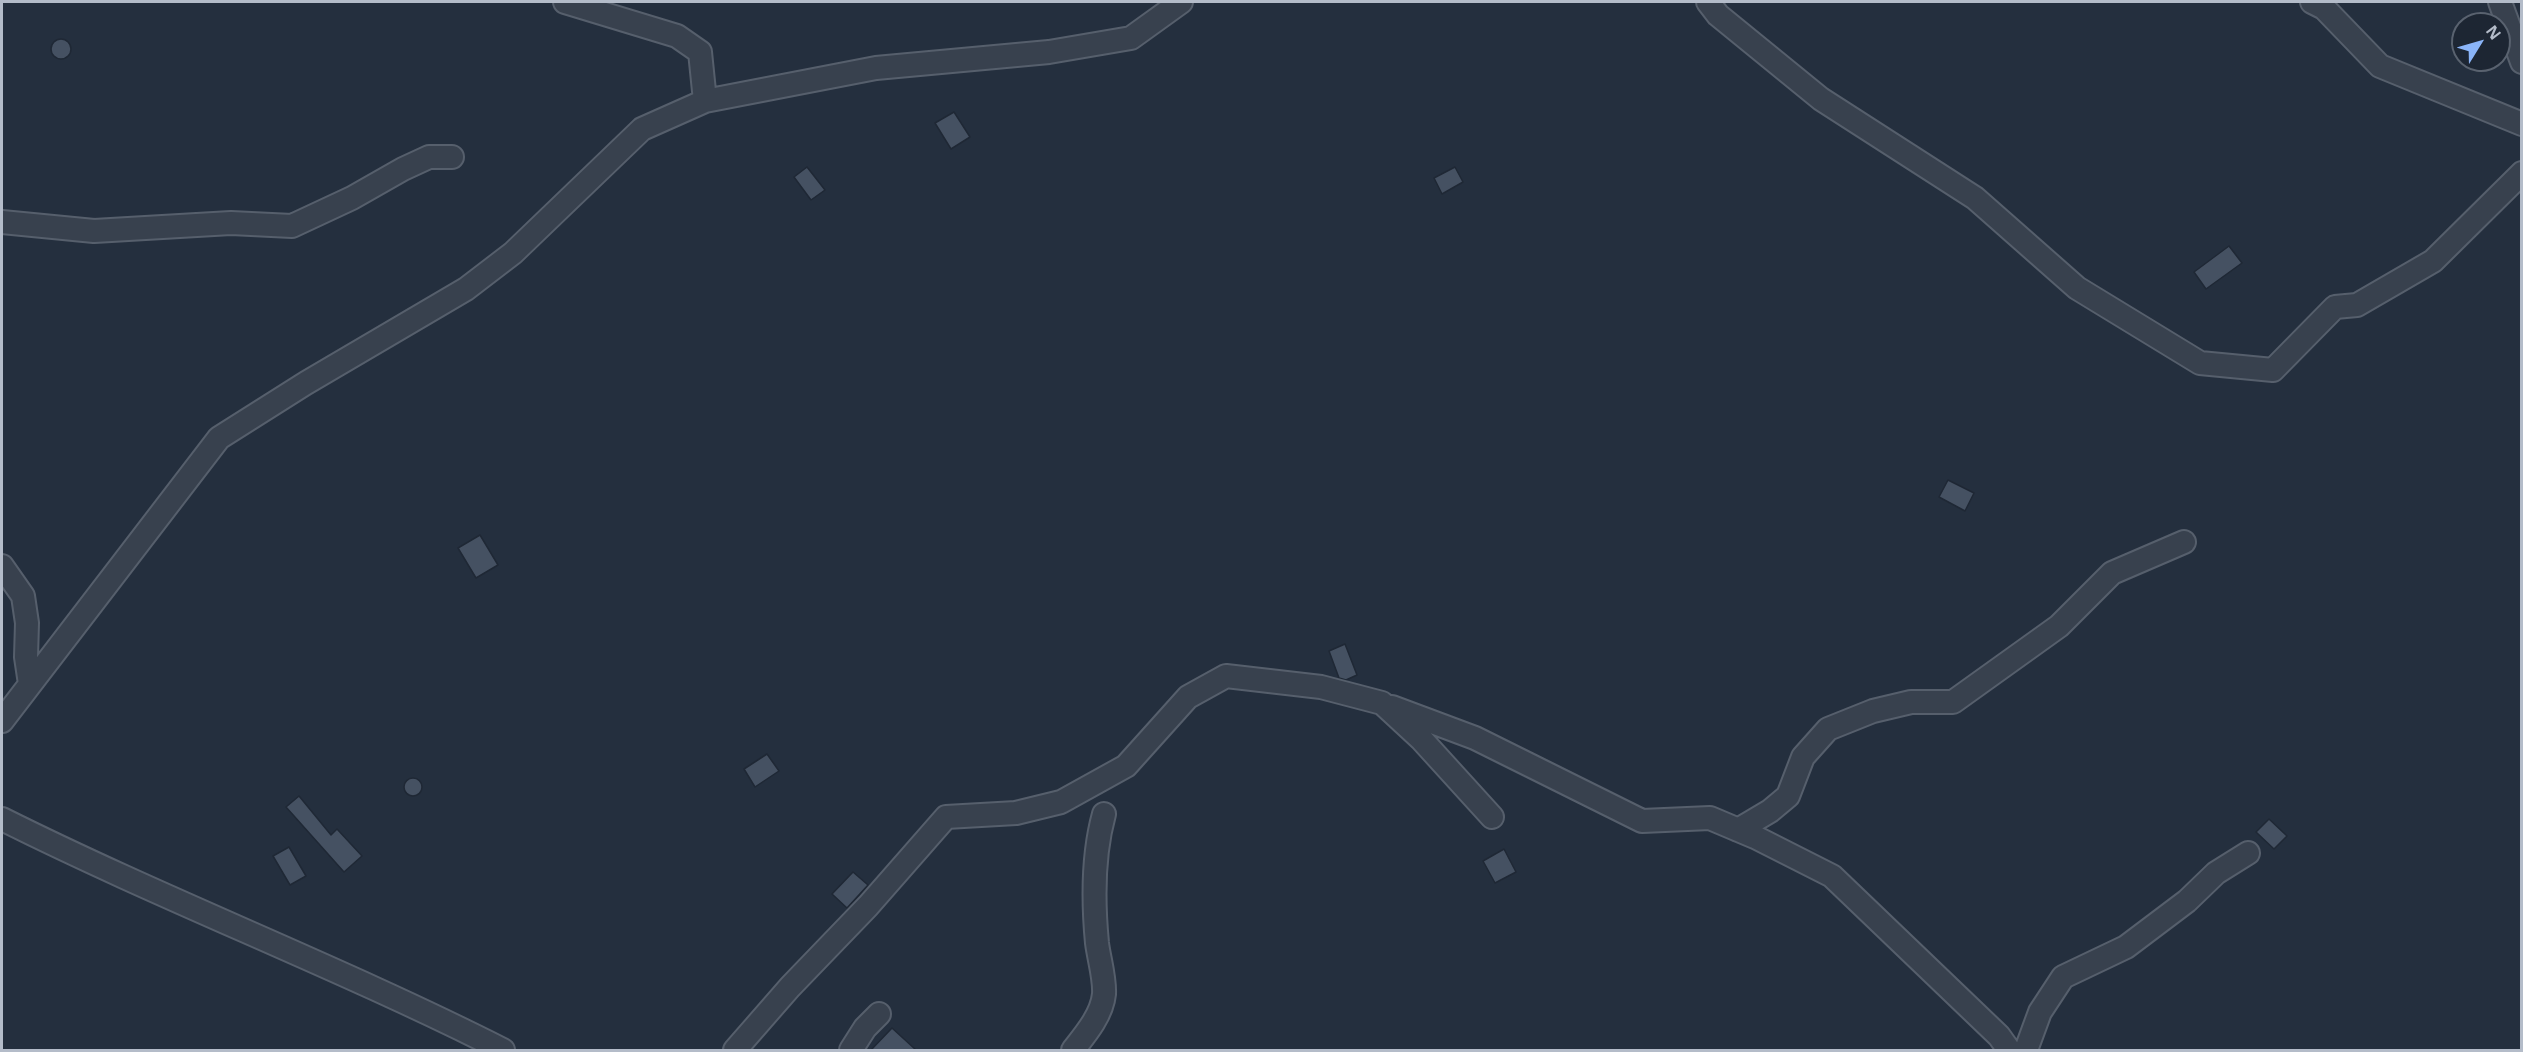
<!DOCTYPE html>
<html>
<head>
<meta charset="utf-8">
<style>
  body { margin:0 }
  #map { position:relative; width:2523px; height:1052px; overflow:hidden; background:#242f3e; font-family:"Noto Sans",sans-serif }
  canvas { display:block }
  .frame { position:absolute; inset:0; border:3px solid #b4bcc9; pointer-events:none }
  .north { position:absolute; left:2451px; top:12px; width:60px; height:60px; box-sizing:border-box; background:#1d2633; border:2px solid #59626f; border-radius:50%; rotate:53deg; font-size:16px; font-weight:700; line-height:24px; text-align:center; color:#b4bcc9 }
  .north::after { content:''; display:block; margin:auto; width:21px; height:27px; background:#8ab4f8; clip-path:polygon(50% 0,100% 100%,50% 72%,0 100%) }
</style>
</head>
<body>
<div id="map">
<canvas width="2523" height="1052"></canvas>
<div class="frame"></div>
<div class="north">N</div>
</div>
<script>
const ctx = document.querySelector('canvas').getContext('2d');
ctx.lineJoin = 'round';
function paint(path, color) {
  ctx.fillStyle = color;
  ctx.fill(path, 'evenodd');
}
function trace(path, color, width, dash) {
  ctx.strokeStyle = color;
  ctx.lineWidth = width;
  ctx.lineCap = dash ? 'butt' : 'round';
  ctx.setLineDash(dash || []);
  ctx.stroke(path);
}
const building = new Path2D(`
  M51 49a10 10 0 1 1 20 0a10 10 0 1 1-20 0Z
  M 954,112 L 970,137 L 951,149 L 935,123 Z
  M 807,167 L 825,190 L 811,200 L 794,177 Z
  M 1455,167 L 1463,182 L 1442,194 L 1434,178 Z
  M 2229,246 L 2242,263 L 2206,289 L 2194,272 Z
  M 1948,480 L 1974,493 L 1965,511 L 1939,497 Z
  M 480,535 L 498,565 L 476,578 L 458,548 Z
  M 1345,644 L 1357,675 L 1346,680 L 1339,678 L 1329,651 Z
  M 767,754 L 779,771 L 755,787 L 744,769 Z
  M404 787a9 9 0 1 1 18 0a9 9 0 1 1-18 0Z
  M 299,796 L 331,835 L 337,829 L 362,856 L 344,872 L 286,807 Z
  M 2269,819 L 2287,836 L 2274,849 L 2256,832 Z
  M 289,847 L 306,876 L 290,885 L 273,856 Z
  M 1504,849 L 1516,872 L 1495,883 L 1483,861 Z
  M 853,872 L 868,885 L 847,908 L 832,894 Z
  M 892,1028 L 916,1050 L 871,1050 Z`);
const minor = new Path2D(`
  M 565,2 L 677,36 L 700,52 L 705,101
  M 1708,2 L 1718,15 L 1821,99 L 1975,198 L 2077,288 L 2200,363 L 2273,370 L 2335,307 L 2357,305 L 2433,261 L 2522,173
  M 2312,2 L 2324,8 L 2380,66 L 2522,124
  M 2500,2 L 2522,62
  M 2,222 L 94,231 L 231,223 L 292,226 L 352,198 L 403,169 L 429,157 L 452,157
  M 2,566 L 23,596 L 27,623 L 26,657 L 30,684
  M 1392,707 L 1475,738 L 1642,821 L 1710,818 L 1755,837 L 1832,876 L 1999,1036 L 2009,1050
  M 2,721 L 219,438 L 306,383 L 466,289 L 513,253 L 642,129 L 705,101 L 876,68 L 1049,52 L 1131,38 L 1181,2
  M 2,819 C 166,901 339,967 503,1050
  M 1738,830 L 1770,811 L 1788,796 L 1803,757 L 1828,729 L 1873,711 L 1911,702 L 1953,702 L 2059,626 L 2112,573 L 2184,542
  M 735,1050 L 790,987 L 868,906 L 946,817 L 1016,813 L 1061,802 L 1126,766 L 1188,697 L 1226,676 L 1321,687 L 1382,703 L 1422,740 L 1492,817
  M 851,1050 L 865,1028 L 879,1014
  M 1073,1050 C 1085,1035 1102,1015 1104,994 C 1105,978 1099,959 1097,943 C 1093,901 1093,854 1104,814
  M 2026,1050 L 2040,1012 L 2063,977 L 2126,947 L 2187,901 L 2216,873 L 2248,853`);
paint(building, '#455162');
trace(building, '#1f2835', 1.5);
trace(minor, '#565f6c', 26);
trace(minor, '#38414e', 22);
</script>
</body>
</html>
